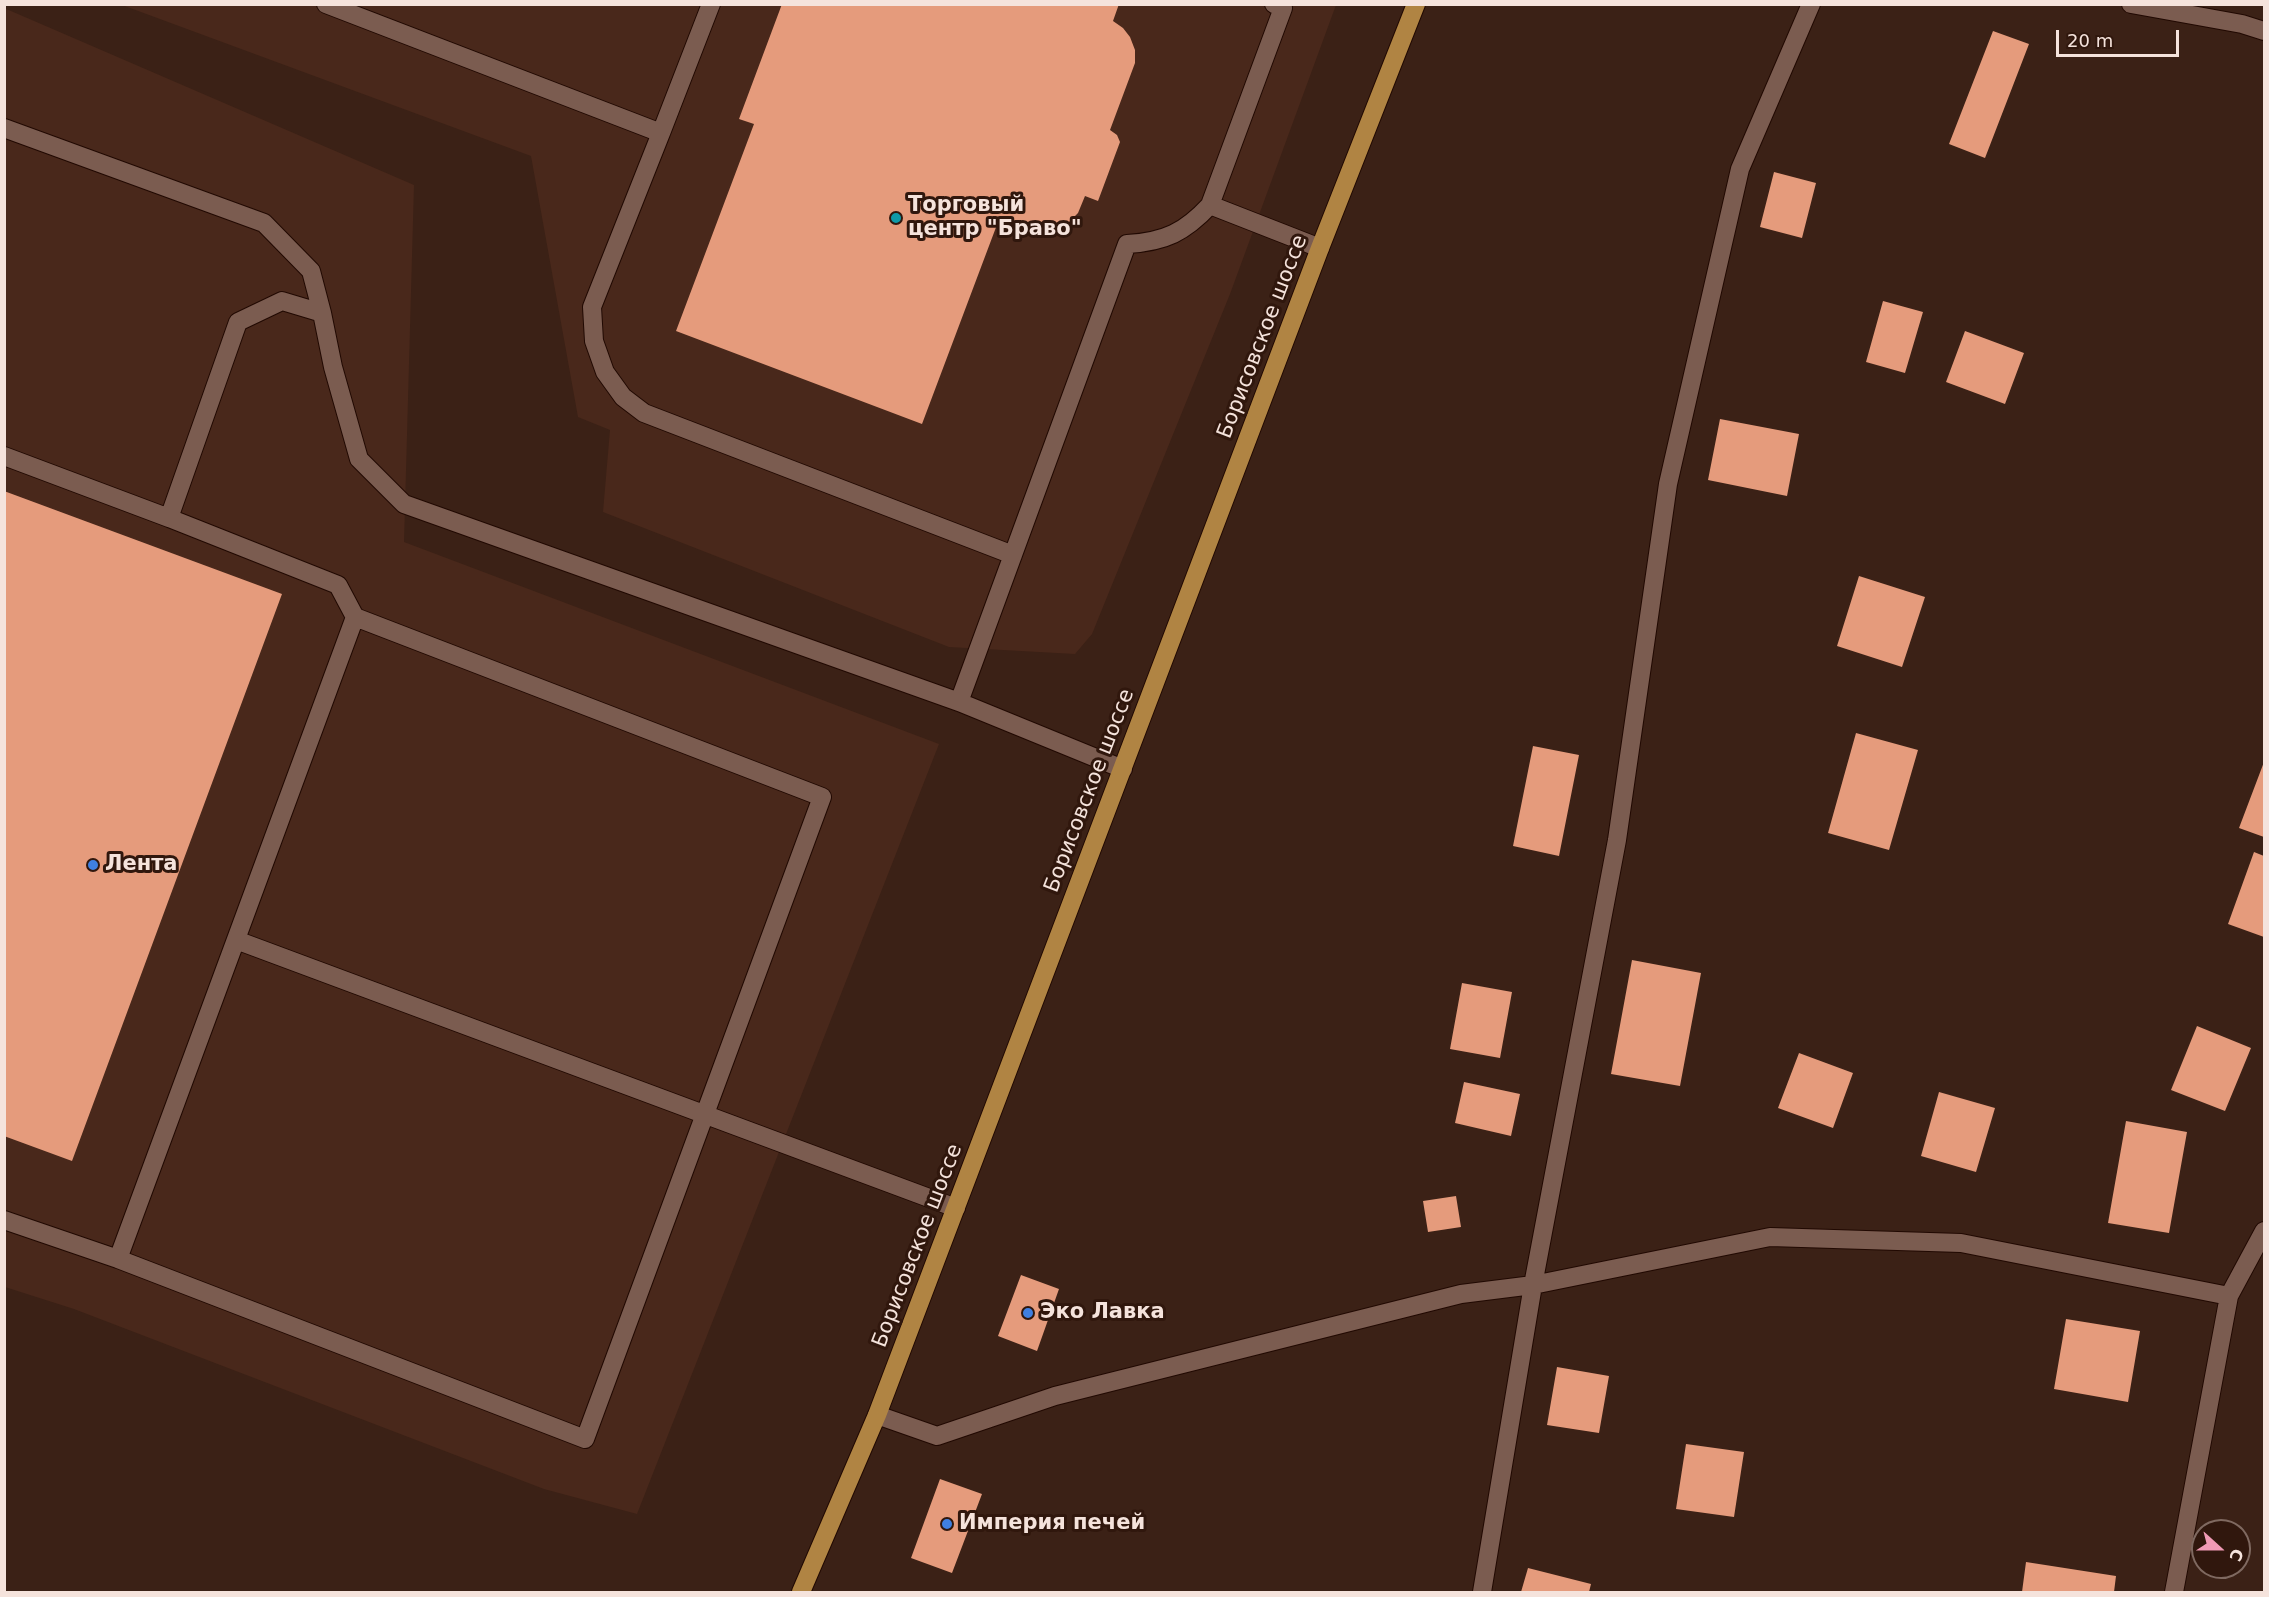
<!DOCTYPE html>
<html>
<head>
<meta charset="utf-8">
<style>
  body { margin:0 }
  #map { position:relative; width:2269px; height:1597px; overflow:hidden; background:#3b2116; font-family:"DejaVu Sans",sans-serif }
  canvas { display:block }
  .frame { position:absolute; inset:0; border:6px solid #f5e3dc; pointer-events:none }
  .north { position:absolute; left:2191px; top:1519px; width:60px; height:60px; box-sizing:border-box; background:#30170d; border:2px solid #7f6960; border-radius:50%; rotate:111deg; font-size:16px; font-weight:700; line-height:24px; text-align:center; color:#f5e3dc }
  .north::after { content:''; display:block; margin:auto; width:21px; height:27px; background:#f09ab5; clip-path:polygon(50% 0,100% 100%,50% 72%,0 100%) }
  .scale { position:absolute; left:2056px; top:30px; width:123px; height:27px; box-sizing:border-box; border:3px solid #f5e3dc; border-top:0; padding-left:8px; font-size:18px; line-height:21px; white-space:nowrap; color:#f5e3dc; -webkit-text-stroke:4px #30170d; paint-order:stroke }
</style>
</head>
<body>
<div id="map">
<canvas width="2269" height="1597"></canvas>
<div class="frame"></div>
<div class="north">С</div>
<div class="scale">20 m</div>
</div>
<script>
const ctx = document.querySelector('canvas').getContext('2d');
ctx.lineJoin = 'round';
function paint(path, color) {
  ctx.fillStyle = color;
  ctx.fill(path, 'evenodd');
}
function trace(path, color, width, dash) {
  ctx.strokeStyle = color;
  ctx.lineWidth = width;
  ctx.lineCap = dash ? 'butt' : 'round';
  ctx.setLineDash(dash || []);
  ctx.stroke(path);
}
function drawText(font, color, halo, rows, align = 'center') {
  ctx.font = font + ' "DejaVu Sans",sans-serif';
  ctx.lineWidth = 6;
  ctx.setLineDash([]);
  ctx.textBaseline = 'middle';
  ctx.strokeStyle = halo;
  ctx.fillStyle = color;
  for (const [text, x, y, turn = 0] of rows) {
    ctx.save();
    ctx.translate(x, y);
    ctx.rotate((+turn || 0) * Math.PI / 180);
    ctx.textAlign = isNaN(turn) ? turn : align;
    if (halo) ctx.strokeText(text, 0, 0);
    ctx.fillText(text, 0, 0);
    ctx.restore();
  }
}
const built = new Path2D(`
  M 122,5 L 1336,5 L 1230,294 L 1092,634 L 1075,654 L 949,647 L 603,512 L 610,430 L 578,417 L 531,156 Z
  M 4,8 L 414,185 L 404,542 L 939,744 L 637,1514 L 544,1489 L 74,1309 L 5,1287 Z`);
const building = new Path2D(`
  M 782,4 L 1119,4 L 1113,21 L 1123,28 L 1130,37 L 1135,50 L 1135,63 L 1110,130 L 1117,135 L 1120,142 L 1098,201 L 1085,196 L 1078,213 L 1069,222 L 1052,231 L 1041,233 L 1029,233 L 998,222 L 922,424 L 676,331 L 754,124 L 739,119 Z
  M 1993,31 L 2029,44 L 1985,158 L 1949,144 Z
  M 1774,172 L 1816,183 L 1802,238 L 1760,227 Z
  M 1883,301 L 1923,312 L 1905,373 L 1866,362 Z
  M 1965,331 L 2024,353 L 2005,404 L 1946,382 Z
  M 1720,419 L 1799,434 L 1787,496 L 1708,480 Z
  M 4,491 L 282,594 L 72,1161 L 4,1136 Z
  M 1859,576 L 1925,597 L 1902,667 L 1837,646 Z
  M 1856,733 L 1918,750 L 1889,850 L 1828,833 Z
  M 1533,746 L 1579,755 L 1559,856 L 1513,846 Z
  M 2264,762 L 2264,837 L 2239,828 Z
  M 2254,852 L 2264,856 L 2264,937 L 2228,924 Z
  M 1632,960 L 1701,973 L 1680,1086 L 1611,1074 Z
  M 1462,983 L 1512,992 L 1500,1058 L 1450,1049 Z
  M 2197,1026 L 2251,1048 L 2225,1111 L 2171,1090 Z
  M 1799,1053 L 1853,1073 L 1833,1128 L 1778,1108 Z
  M 1464,1082 L 1520,1094 L 1511,1136 L 1455,1123 Z
  M 1939,1092 L 1995,1108 L 1976,1172 L 1921,1156 Z
  M 2126,1121 L 2187,1132 L 2169,1233 L 2108,1223 Z
  M 1456,1196 L 1461,1227 L 1428,1232 L 1423,1201 Z
  M 1021,1275 L 1059,1289 L 1037,1351 L 998,1336 Z
  M 2066,1319 L 2140,1331 L 2128,1402 L 2054,1389 Z
  M 1557,1367 L 1609,1376 L 1599,1433 L 1547,1425 Z
  M 1686,1444 L 1744,1452 L 1734,1517 L 1676,1509 Z
  M 940,1479 L 982,1494 L 952,1573 L 911,1558 Z
  M 2026,1562 L 2116,1576 L 2114,1592 L 2022,1592 Z
  M 1528,1568 L 1591,1584 L 1589,1592 L 1521,1592 Z`);
const lane = new Path2D(`
  M 326,4 L 661,133 L 592,307 L 594,341 L 605,372 L 623,397 L 644,413 L 1013,555
  M 4,128 L 264,223 L 311,271 L 322,313
  M 661,133 L 711,4
  M 1210,205 L 1320,248
  M 4,456 L 169,518
  M 959,702 L 1127,244 C 1165,242 1185,232 1210,205 L 1283,8 L 1274,4
  M 236,940 L 956,1208
  M 4,1220 L 118,1259 L 585,1439 L 822,797 L 355,617
  M 118,1259 L 355,617 L 338,585 L 169,518 L 238,322 L 282,301 L 322,313 L 333,367 L 359,459 L 404,504 L 959,702 L 1123,769`);
const street = new Path2D(`
  M 2131,4 L 2242,24 L 2264,31
  M 877,1415 L 937,1436 L 1055,1396 L 1461,1294 L 1533,1285 L 1770,1237 L 1961,1243 L 2229,1296
  M 1482,1592 L 1533,1285 L 1617,840 L 1668,484 L 1740,169 L 1811,4
  M 2174,1592 L 2229,1296 L 2264,1231`);
const primary = new Path2D(`
  M 801,1592 L 877,1415 L 1320,248 L 1416,4`);
const markers = [
  [896,218,6,"#0f9aa8"],
  [93,865,6,"#3f7fe0"],
  [1028,1313,6,"#3f7fe0"],
  [947,1524,6,"#3f7fe0"]
];
const poiNames = [
  ["Торговый",908,206],
  ["центр \"Браво\"",908,230],
  ["Лента",105,865],
  ["Эко Лавка",1040,1313],
  ["Империя печей",959,1524]
];
const streetNames = [
  ["Борисовское шоссе",1263,337,-69],
  ["Борисовское шоссе",1090,791,-69],
  ["Борисовское шоссе",918,1246,-69]
];
paint(built, '#49281b');
paint(building, '#e59b7c');
trace(lane, '#210902', 20);
trace(street, '#210902', 20);
trace(primary, '#210902', 20);
trace(lane, '#7b5c50', 18);
trace(street, '#7b5c50', 18);
trace(primary, '#b08443', 18);
for (const [x, y, r, color] of markers) {
  const dot = new Path2D();
  dot.arc(x, y, r, 0, 2 * Math.PI);
  ctx.fillStyle = color;
  ctx.fill(dot);
  trace(dot, '#30170d', 2);
}
drawText('bold 21px', '#f5e3dc', '#30170d', poiNames, 'left');
drawText('21px', '#f5e3dc', '#30170d', streetNames);
</script>
</body>
</html>
